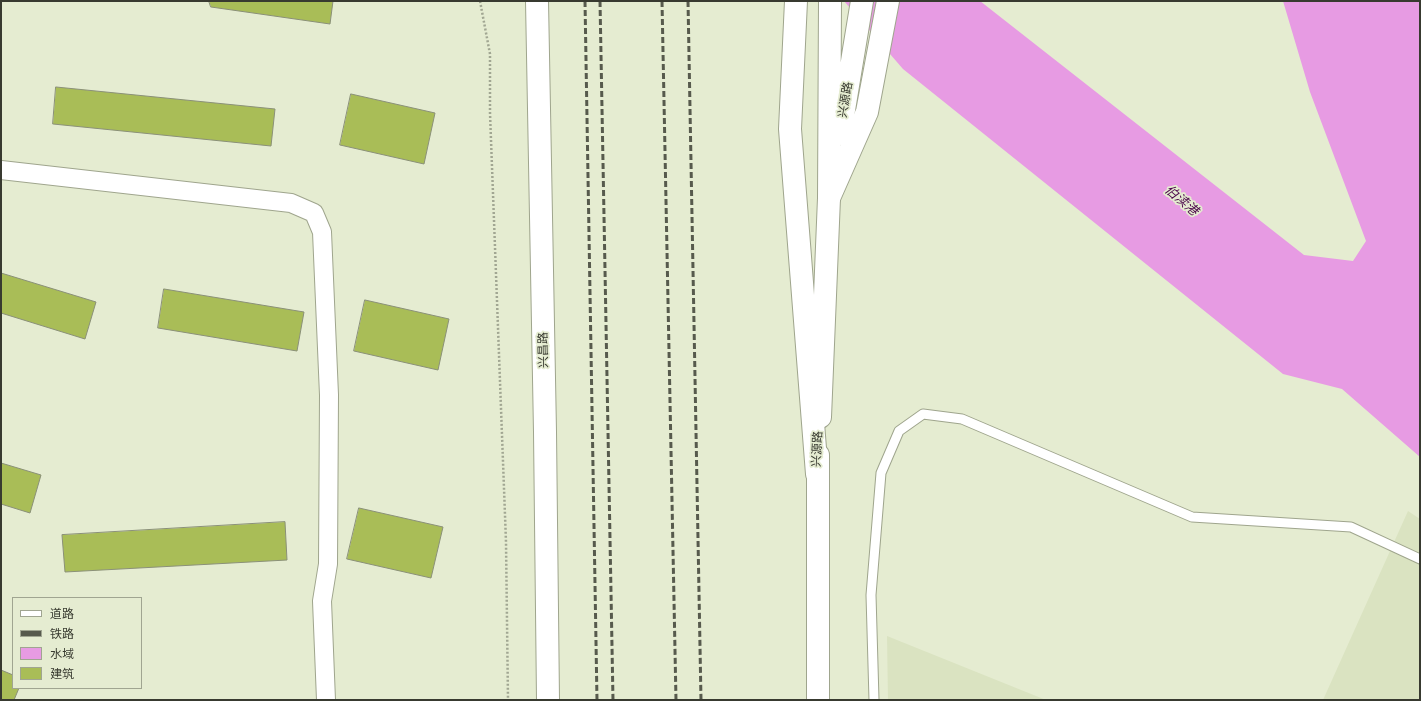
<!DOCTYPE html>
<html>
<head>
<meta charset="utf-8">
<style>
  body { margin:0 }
  #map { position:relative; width:1421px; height:701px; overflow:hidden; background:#e5ecd1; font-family:"Source Serif 4","Noto Sans SC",serif }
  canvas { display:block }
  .frame { position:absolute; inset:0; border:2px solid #383a30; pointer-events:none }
  .legend { position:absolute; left:12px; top:597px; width:130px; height:92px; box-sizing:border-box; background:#e5ecd1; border:1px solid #a0a591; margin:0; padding:5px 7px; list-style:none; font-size:12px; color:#383a30 }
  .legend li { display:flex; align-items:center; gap:8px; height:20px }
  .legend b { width:20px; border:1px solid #a0a591 }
</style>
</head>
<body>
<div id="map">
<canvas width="1421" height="701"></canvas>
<div class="frame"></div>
<ul class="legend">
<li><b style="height:5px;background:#fff"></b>道路</li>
<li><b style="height:5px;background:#575a4d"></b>铁路</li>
<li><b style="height:11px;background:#e79be3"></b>水域</li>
<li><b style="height:11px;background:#a9bd57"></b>建筑</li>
</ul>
</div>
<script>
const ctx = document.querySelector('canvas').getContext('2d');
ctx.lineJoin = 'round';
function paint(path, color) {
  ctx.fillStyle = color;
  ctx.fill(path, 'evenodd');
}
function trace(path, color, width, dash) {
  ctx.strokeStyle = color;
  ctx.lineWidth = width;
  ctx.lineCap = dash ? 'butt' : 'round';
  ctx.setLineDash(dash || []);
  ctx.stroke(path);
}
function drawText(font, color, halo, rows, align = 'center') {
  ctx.font = font + ' "Source Serif 4","Noto Sans SC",serif';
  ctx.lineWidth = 3.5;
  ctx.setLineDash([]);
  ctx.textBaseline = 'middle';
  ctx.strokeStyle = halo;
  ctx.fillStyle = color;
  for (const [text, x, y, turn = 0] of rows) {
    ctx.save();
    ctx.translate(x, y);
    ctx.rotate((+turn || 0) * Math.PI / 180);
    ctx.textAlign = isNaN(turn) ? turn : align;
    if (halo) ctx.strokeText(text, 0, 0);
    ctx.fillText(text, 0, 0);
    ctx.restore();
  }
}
const built = new Path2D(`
  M 1408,511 L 1420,519 L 1420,700 L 1323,700 Z
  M 887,636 L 1046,700 L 888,700 Z`);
const water = new Path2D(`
  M 844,1 L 980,1 L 1304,255 L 1353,261 L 1366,241 L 1310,92 L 1283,1 L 1420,1 L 1420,457 L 1342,389 L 1283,374 L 903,69 Z`);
const building = new Path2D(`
  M 209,1 L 333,1 L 330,24 L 211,7 Z
  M 56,87 L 275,109 L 271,146 L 53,124 Z
  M 351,94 L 435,113 L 424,164 L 340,145 Z
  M 1,273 L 96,302 L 85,339 L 1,313 Z
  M 164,289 L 304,312 L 297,351 L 158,328 Z
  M 365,300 L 449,319 L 438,370 L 354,351 Z
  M 1,463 L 41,475 L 30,513 L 1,504 Z
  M 359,508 L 443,527 L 431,578 L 347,559 Z
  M 285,522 L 287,560 L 65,572 L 62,535 Z
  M 1,670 L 13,675 L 13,688 L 19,688 L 14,700 L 1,700 Z`);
const path = new Path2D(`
  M 480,1 L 490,54 L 490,113 L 506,542 L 508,700`);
const service = new Path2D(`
  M 874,700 L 871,595 L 881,473 L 899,431 L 923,414 L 962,419 L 1192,517 L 1351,527 L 1420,559`);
const minor = new Path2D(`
  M 1,170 L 291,203 L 314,213 L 322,232 L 329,395 L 328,564 L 322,601 L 326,700`);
const secondary = new Path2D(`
  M 537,1 L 545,432 L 548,700`);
const primary = new Path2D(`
  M 840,134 L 862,1
  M 820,417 L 829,198 L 830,1
  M 818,455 L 818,700`);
const trunk = new Path2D(`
  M 796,1 L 790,129 L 817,474
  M 830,3 L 830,1
  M 829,198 L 867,112 L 888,1`);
const rail = new Path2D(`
  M 585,1 L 597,700
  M 600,1 L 613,700
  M 662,1 L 676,700
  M 688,1 L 701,700`);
const streetNames = [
  ["兴源路",846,100,-80],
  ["兴昌路",544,350,-91],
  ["兴源路",818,449,-87]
];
const waterNames = [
  ["伯渎港",1181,201,40]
];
paint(built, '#dae3c1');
paint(water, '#e79be3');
paint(building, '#a9bd57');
trace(building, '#8a9078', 1);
trace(service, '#9fa58d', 11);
trace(minor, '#9fa58d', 20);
trace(secondary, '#9fa58d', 24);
trace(primary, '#9fa58d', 24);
trace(trunk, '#9fa58d', 24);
trace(path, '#a1a692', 2.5, [2, 2]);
trace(service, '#fff', 9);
trace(minor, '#fff', 18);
trace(secondary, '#fff', 22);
trace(primary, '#fff', 22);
trace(trunk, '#fff', 22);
trace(rail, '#575a4d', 3, [6, 3]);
drawText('12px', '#383a30', '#e5ecd1', streetNames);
drawText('italic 13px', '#4c064c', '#e5ecd1', waterNames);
</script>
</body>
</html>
